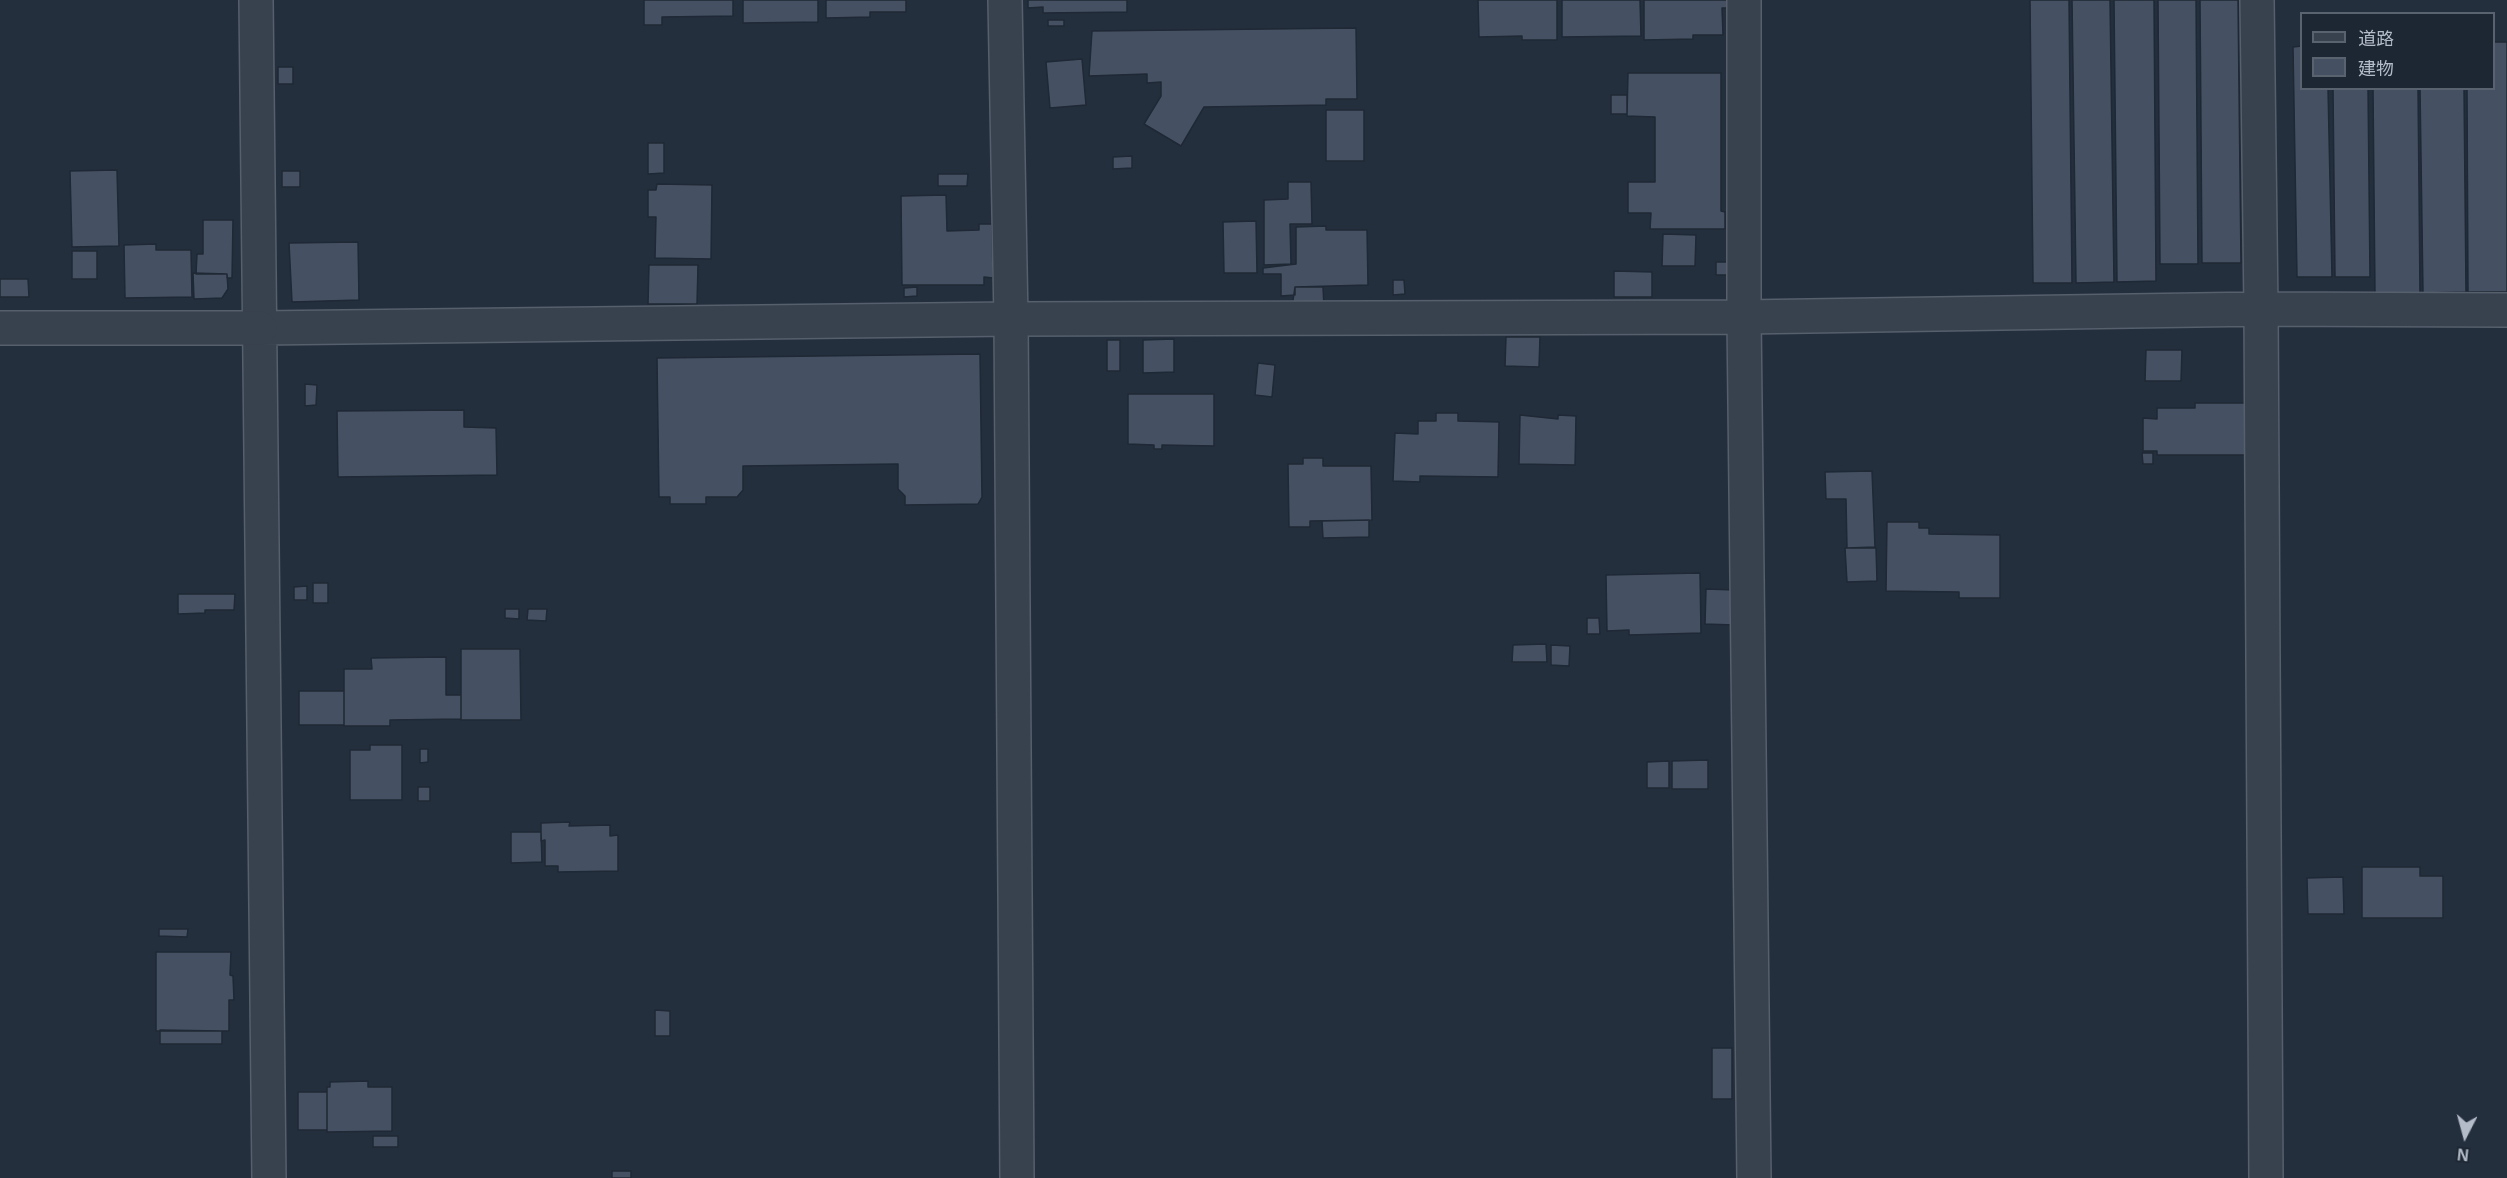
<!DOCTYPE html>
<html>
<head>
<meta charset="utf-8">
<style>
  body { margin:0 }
  #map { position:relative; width:2507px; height:1178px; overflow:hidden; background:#242f3e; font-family:Helvetica,"Noto Sans JP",sans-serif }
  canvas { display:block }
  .legend { position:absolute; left:2300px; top:12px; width:195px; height:78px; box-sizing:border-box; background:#1d2633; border:2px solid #59626f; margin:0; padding:8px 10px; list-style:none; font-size:18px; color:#b4bcc9 }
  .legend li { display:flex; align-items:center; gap:12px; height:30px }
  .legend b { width:30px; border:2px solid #59626f }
  .north { position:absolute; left:2435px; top:1106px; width:60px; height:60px; -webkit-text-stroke:4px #1d2633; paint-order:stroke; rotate:186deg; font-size:16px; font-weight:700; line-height:24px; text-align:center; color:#b4bcc9 }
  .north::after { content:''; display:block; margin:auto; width:21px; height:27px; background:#b4bcc9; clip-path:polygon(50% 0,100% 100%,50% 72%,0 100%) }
</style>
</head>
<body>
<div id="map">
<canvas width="2507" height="1178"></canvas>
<ul class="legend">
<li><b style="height:8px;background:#38414e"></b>道路</li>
<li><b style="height:16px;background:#455162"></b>建物</li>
</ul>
<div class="north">N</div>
</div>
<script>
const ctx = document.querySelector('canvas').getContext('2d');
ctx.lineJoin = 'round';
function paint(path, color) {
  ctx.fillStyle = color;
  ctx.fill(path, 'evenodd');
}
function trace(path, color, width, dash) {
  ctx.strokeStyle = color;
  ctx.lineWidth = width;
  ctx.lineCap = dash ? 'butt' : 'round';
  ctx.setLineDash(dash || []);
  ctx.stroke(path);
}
const building = new Path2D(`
  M 644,0 L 733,0 L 733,16 L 662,17 L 662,25 L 644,25 Z
  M 743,0 L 818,0 L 818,22 L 743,23 Z
  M 826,0 L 906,0 L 906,12 L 870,12 L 870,17 L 826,18 Z
  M 1028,0 L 1127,0 L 1127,12 L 1043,13 L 1043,7 L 1028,8 Z
  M 1478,0 L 1557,0 L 1557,40 L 1522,40 L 1522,36 L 1479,37 Z
  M 1562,0 L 1640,0 L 1641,36 L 1562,37 Z
  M 1644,0 L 1730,0 L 1730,8 L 1722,8 L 1723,35 L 1693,35 L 1693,39 L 1644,40 Z
  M 2030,0 L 2069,0 L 2072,283 L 2033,283 Z
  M 2072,0 L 2110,0 L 2114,282 L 2076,283 Z
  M 2114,0 L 2154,0 L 2156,281 L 2117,282 Z
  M 2158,0 L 2196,0 L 2198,264 L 2160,264 Z
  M 2200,0 L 2238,0 L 2241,263 L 2202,263 Z
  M 1048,20 L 1064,20 L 1064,26 L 1048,26 Z
  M 1356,28 L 1357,99 L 1326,99 L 1326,105 L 1204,107 L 1181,146 L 1144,124 L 1161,96 L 1161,82 L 1147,83 L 1147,74 L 1089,76 L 1092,31 Z
  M 2494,42 L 2507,42 L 2507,292 L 2468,292 L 2467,88 L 2494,88 Z
  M 2302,46 L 2302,88 L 2328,88 L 2332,277 L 2297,277 L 2293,47 Z
  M 1082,59 L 1086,105 L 1050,108 L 1046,62 Z
  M 278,67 L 293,67 L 293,84 L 278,84 Z
  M 1628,73 L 1721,73 L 1721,211 L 1725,212 L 1725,229 L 1650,229 L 1651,213 L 1628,213 L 1628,182 L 1655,182 L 1655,117 L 1627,116 Z
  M 2333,88 L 2368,88 L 2370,277 L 2335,277 Z
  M 2373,88 L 2418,88 L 2420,294 L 2375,295 Z
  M 2420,88 L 2464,88 L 2466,292 L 2423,293 Z
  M 1611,95 L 1627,95 L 1627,114 L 1611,114 Z
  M 1326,110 L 1364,110 L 1364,161 L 1326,161 Z
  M 648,143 L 664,143 L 664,173 L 648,174 Z
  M 1132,156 L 1132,168 L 1113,169 L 1113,157 Z
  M 117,170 L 119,246 L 72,247 L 70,171 Z
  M 282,171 L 300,171 L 300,187 L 282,187 Z
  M 938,174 L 968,174 L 967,186 L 938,186 Z
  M 1288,182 L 1311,182 L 1312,224 L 1290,224 L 1291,264 L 1264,265 L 1264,200 L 1288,199 Z
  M 657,184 L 712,185 L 711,259 L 655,258 L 656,217 L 648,217 L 648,190 L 656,190 Z
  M 946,195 L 947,231 L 979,230 L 979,224 L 992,224 L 993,278 L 984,277 L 984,285 L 902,285 L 901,196 Z
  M 203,220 L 233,220 L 232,278 L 227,278 L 227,274 L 196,274 L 197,254 L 203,254 Z
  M 1256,221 L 1257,273 L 1224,273 L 1223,222 Z
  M 1326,226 L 1326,230 L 1367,230 L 1368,285 L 1295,287 L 1295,295 L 1281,296 L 1281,274 L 1263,274 L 1263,268 L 1296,264 L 1296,227 Z
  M 1663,234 L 1696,235 L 1695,266 L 1662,266 Z
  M 358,242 L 359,300 L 292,302 L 289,243 Z
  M 156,244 L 156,250 L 191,250 L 192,297 L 125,298 L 124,245 Z
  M 72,251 L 97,251 L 97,279 L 72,279 Z
  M 1716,262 L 1730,262 L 1730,275 L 1716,275 Z
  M 649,265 L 698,265 L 697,304 L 648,304 Z
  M 1614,271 L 1652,272 L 1652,297 L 1614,297 Z
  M 193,273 L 227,274 L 228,289 L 222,298 L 194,299 Z
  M 0,279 L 28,279 L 29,297 L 0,297 Z
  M 1393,280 L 1404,280 L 1405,294 L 1393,295 Z
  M 917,287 L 917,296 L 904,297 L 904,288 Z
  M 1295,287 L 1323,287 L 1324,307 L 1292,307 Z
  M 1506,337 L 1540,337 L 1539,367 L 1505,366 Z
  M 1174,339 L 1174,372 L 1143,373 L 1143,340 Z
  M 1107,340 L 1120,340 L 1120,371 L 1107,371 Z
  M 2146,350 L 2182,350 L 2181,381 L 2145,381 Z
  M 980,354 L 982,497 L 978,504 L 905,505 L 905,496 L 898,489 L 898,464 L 743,466 L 743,490 L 737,497 L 706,497 L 706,504 L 670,504 L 670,497 L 659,497 L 657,358 Z
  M 1258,363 L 1275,365 L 1272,397 L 1255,395 Z
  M 305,384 L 317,385 L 316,405 L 305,406 Z
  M 1128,394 L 1214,394 L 1214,446 L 1162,445 L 1162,449 L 1154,449 L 1154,445 L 1128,444 Z
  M 2195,403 L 2249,403 L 2248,455 L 2157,455 L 2157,451 L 2143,451 L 2143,418 L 2157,419 L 2157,408 L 2195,408 Z
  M 464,410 L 464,427 L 496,428 L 497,475 L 338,477 L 337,411 Z
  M 1436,413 L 1458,413 L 1458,421 L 1499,422 L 1498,477 L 1420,476 L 1420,482 L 1393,481 L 1395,433 L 1418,434 L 1418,421 L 1436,421 Z
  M 1520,415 L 1558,419 L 1558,415 L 1576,416 L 1575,465 L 1519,464 Z
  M 2142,453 L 2153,453 L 2153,464 L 2143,464 Z
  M 1303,458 L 1323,458 L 1323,466 L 1371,466 L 1372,520 L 1310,521 L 1310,527 L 1289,527 L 1288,464 L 1303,464 Z
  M 1872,471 L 1875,547 L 1847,548 L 1846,499 L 1826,499 L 1825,472 Z
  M 1369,520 L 1369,537 L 1323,538 L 1322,521 Z
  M 1887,522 L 1919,522 L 1919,528 L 1929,528 L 1929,534 L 2000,535 L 2000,598 L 1959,598 L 1959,592 L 1886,591 Z
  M 1845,548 L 1876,548 L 1877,581 L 1847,582 Z
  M 1700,573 L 1701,633 L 1629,635 L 1629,630 L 1607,631 L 1606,575 Z
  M 313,583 L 328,583 L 328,603 L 313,603 Z
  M 307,586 L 307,600 L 294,600 L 294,587 Z
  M 1706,589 L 1735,590 L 1734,625 L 1705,624 Z
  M 178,594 L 235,594 L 234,610 L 205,610 L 205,613 L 178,614 Z
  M 505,609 L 519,609 L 519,619 L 505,618 Z
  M 528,609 L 547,609 L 546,621 L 527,620 Z
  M 1587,618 L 1599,618 L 1600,634 L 1587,634 Z
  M 1546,644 L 1547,662 L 1512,662 L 1513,645 Z
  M 1551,645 L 1570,646 L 1569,666 L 1551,665 Z
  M 461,649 L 520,649 L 521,720 L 461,720 Z
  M 446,657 L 446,695 L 461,695 L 461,719 L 390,720 L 390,726 L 344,726 L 344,669 L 372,669 L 371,658 Z
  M 299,691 L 344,691 L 344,725 L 299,725 Z
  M 370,745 L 402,745 L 402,800 L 350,800 L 350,750 L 370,750 Z
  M 420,749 L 428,749 L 428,762 L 420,763 Z
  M 1708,760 L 1708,789 L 1672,789 L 1672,761 Z
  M 1669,761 L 1669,788 L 1647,788 L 1647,762 Z
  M 418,787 L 430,787 L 430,801 L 418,801 Z
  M 570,822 L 569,826 L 610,825 L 610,836 L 618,835 L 618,871 L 558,872 L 558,866 L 545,866 L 545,840 L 541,841 L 541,823 Z
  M 511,832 L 541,832 L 542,862 L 511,863 Z
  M 2362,867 L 2420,867 L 2420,876 L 2443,876 L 2443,918 L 2362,918 Z
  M 2343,877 L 2344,914 L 2308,914 L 2307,878 Z
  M 159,929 L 188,929 L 187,937 L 159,936 Z
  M 156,952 L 231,952 L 230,975 L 233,976 L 234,1000 L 229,1000 L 229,1031 L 156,1031 Z
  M 655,1010 L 670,1011 L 670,1036 L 655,1036 Z
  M 160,1030 L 222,1031 L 222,1044 L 160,1044 Z
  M 1712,1048 L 1732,1048 L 1732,1099 L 1712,1099 Z
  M 368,1081 L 368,1087 L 392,1087 L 392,1131 L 327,1132 L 327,1087 L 330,1087 L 330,1082 Z
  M 298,1092 L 327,1092 L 327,1130 L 298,1130 Z
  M 373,1136 L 398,1136 L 398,1147 L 373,1147 Z
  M 612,1171 L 631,1171 L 631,1178 L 612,1178 Z`);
const minor = new Path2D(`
  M 256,0 L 269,1178
  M 1005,0 L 1011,319 L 1017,1178
  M 1744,0 L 1744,317 L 1754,1178
  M 2257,0 L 2261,309 L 2266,1178
  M 260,328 L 1011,319 L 1744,317 L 2261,309 L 2507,310`);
const tertiary = new Path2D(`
  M 0,328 L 260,328`);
paint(building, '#455162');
trace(building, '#1f2835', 1.5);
trace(minor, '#565f6c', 36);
trace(tertiary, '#565f6c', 36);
trace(minor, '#38414e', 33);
trace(tertiary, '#38414e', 33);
</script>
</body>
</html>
